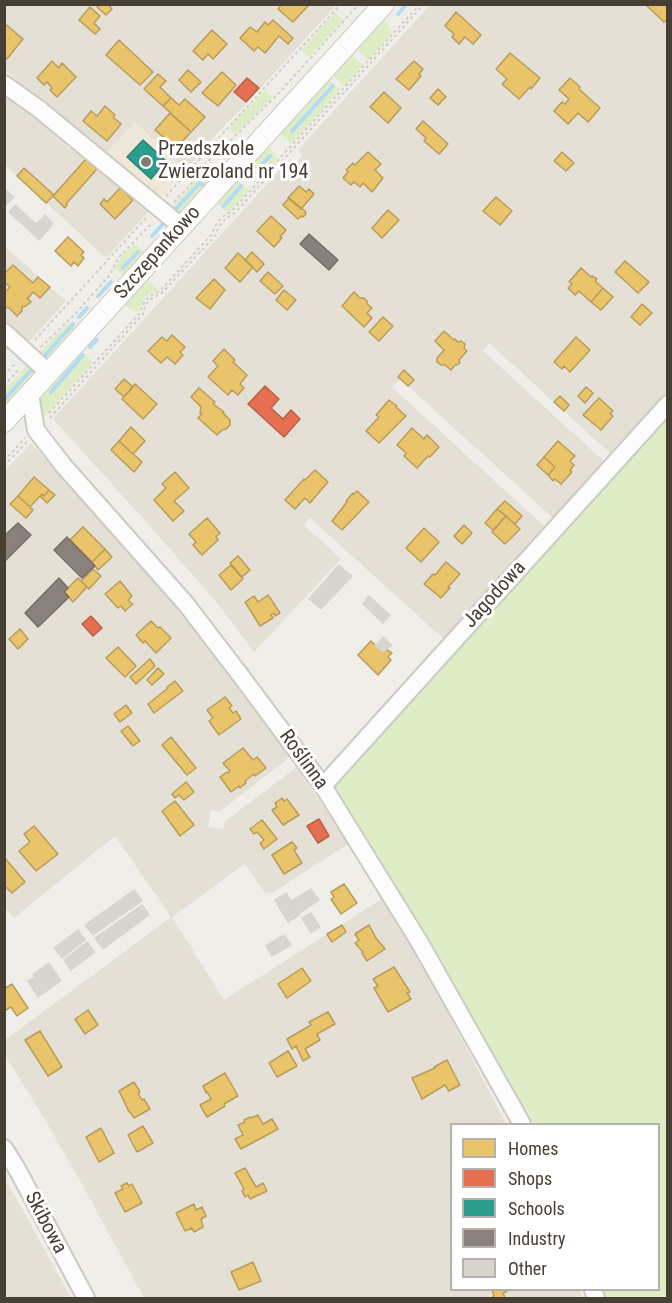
<!DOCTYPE html>
<html>
<head>
<meta charset="utf-8">
<style>
  body { margin:0 }
  #map { position:relative; width:672px; height:1303px; overflow:hidden; background:#f0eee8; font-family:"Roboto Condensed",sans-serif }
  canvas { display:block }
  .frame { position:absolute; inset:0; border:6px solid #473f33; pointer-events:none }
  .legend { position:absolute; left:450px; top:1123px; width:210px; height:168px; box-sizing:border-box; background:#fff; border:2px solid #b5b2ad; margin:0; padding:8px 10px; list-style:none; font-size:18px; color:#473f33 }
  .legend li { display:flex; align-items:center; gap:12px; height:30px }
  .legend b { width:30px; border:2px solid #b5b2ad }
</style>
</head>
<body>
<div id="map">
<canvas width="672" height="1303"></canvas>
<div class="frame"></div>
<ul class="legend">
<li><b style="height:16px;background:#e9c46a"></b>Homes</li>
<li><b style="height:16px;background:#e76f51"></b>Shops</li>
<li><b style="height:16px;background:#2a9d8f"></b>Schools</li>
<li><b style="height:16px;background:#8a817c"></b>Industry</li>
<li><b style="height:16px;background:#d8d5cf"></b>Other</li>
</ul>
</div>
<script>
const ctx = document.querySelector('canvas').getContext('2d');
ctx.lineJoin = 'round';
function paint(path, color) {
  ctx.fillStyle = color;
  ctx.fill(path, 'evenodd');
}
function trace(path, color, width, dash) {
  ctx.strokeStyle = color;
  ctx.lineWidth = width;
  ctx.lineCap = dash ? 'butt' : 'round';
  ctx.setLineDash(dash || []);
  ctx.stroke(path);
}
function drawText(font, color, halo, rows, align = 'center') {
  ctx.font = font + ' "Roboto Condensed",sans-serif';
  ctx.lineWidth = 6;
  ctx.setLineDash([]);
  ctx.textBaseline = 'middle';
  ctx.strokeStyle = halo;
  ctx.fillStyle = color;
  for (const [text, x, y, turn = 0] of rows) {
    ctx.save();
    ctx.translate(x, y);
    ctx.rotate((+turn || 0) * Math.PI / 180);
    ctx.textAlign = isNaN(turn) ? turn : align;
    if (halo) ctx.strokeText(text, 0, 0);
    ctx.fillText(text, 0, 0);
    ctx.restore();
  }
}
const residential = new Path2D(`
  M 5,5 L 336,5 L 246,104 L 226,124 L 186,169 L 135,122 L 105,155 L 5,70 Z
  M 430,5 L 667,5 L 667,395 L 612,455 L 489,343 L 483,351 L 606,463 L 554,519 L 400,379 L 392,387 L 546,528 L 445,640 L 310,518 L 304,525 L 341,559 L 254,652 L 225,613 L 201,584 L 130,504 L 53,419 L 288,161 L 290,159 L 296,163 L 303,154 L 298,150 Z
  M 4,89 L 70,149 L 75,144 L 151,209 L 106,258 L 5,165 Z
  M 4,246 L 66,301 L 25,346 L 5,327 Z
  M 31,443 L 130,551 L 201,635 L 290,757 L 219,812 L 211,810 L 208,827 L 224,829 L 225,821 L 297,767 L 348,844 L 272,893 L 264,892 L 245,864 L 172,917 L 224,1000 L 383,898 L 438,993 L 506,1124 L 452,1124 L 452,1290 L 579,1290 L 583,1298 L 144,1298 L 83,1186 L 44,1118 L 5,1055 L 5,1040 L 171,917 L 115,836 L 14,918 L 8,910 L 5,912 L 4,472 Z
  M 4,1178 L 20,1205 L 71,1298 L 5,1298 Z`);
const education = new Path2D(`
  M 135,122 L 186,169 L 158,201 L 105,155 Z`);
const green = new Path2D(`
  M 335,13 L 343,20 L 309,57 L 301,50 Z
  M 382,20 L 391,28 L 392,33 L 368,60 L 356,49 Z
  M 351,54 L 363,65 L 344,86 L 332,75 Z
  M 328,79 L 340,90 L 291,144 L 280,133 Z
  M 265,90 L 273,97 L 235,134 L 229,128 Z
  M 268,145 L 277,159 L 263,175 L 251,164 Z
  M 205,167 L 216,177 L 186,213 L 179,215 L 170,209 L 193,184 Z
  M 237,180 L 249,190 L 231,210 L 227,212 L 216,202 Z
  M 134,243 L 146,253 L 125,277 L 115,268 L 120,259 Z
  M 147,279 L 158,290 C 142,297 145,299 137,313 L 121,304 Z
  M 70,323 L 75,326 L 76,329 L 48,361 L 35,357 L 67,324 Z
  M 77,351 L 81,352 L 93,362 L 40,421 L 38,404 L 40,395 Z
  M 31,360 L 37,373 L 5,413 L 5,390 Z
  M 667,413 L 667,1298 L 603,1298 L 599,1290 L 658,1290 L 658,1124 L 529,1124 L 334,794 L 338,777 Z`);
const homes = new Path2D(`
  M 100,4 L 108,4 L 112,9 L 106,15 L 97,7 Z
  M 282,4 L 306,4 L 308,6 L 293,22 L 278,9 Z
  M 645,4 L 668,4 L 668,19 L 664,22 Z
  M 90,7 L 100,16 L 94,23 L 100,29 L 95,34 L 79,20 Z
  M 456,12 L 481,35 L 473,44 L 465,37 L 459,44 L 452,37 L 454,34 L 445,26 Z
  M 273,20 L 293,38 L 288,44 L 279,36 L 265,53 L 258,47 L 254,51 L 240,38 L 250,27 L 257,32 L 265,22 L 268,25 Z
  M 4,23 L 23,39 L 7,59 L 4,57 Z
  M 212,30 L 227,44 L 213,59 L 208,54 L 203,60 L 193,51 Z
  M 119,40 L 153,72 L 140,85 L 106,55 Z
  M 510,53 L 540,78 L 531,89 L 530,87 L 519,99 L 502,84 L 507,79 L 496,69 Z
  M 52,61 L 59,68 L 62,63 L 76,77 L 57,97 L 50,90 L 52,88 L 47,82 L 44,85 L 37,78 Z
  M 414,61 L 423,69 L 419,74 L 421,76 L 409,90 L 396,79 Z
  M 188,70 L 201,82 L 191,92 L 179,80 Z
  M 222,72 L 236,85 L 218,106 L 202,93 Z
  M 158,74 L 166,81 L 160,87 L 171,98 L 163,106 L 144,89 Z
  M 570,78 L 580,87 L 579,89 L 600,108 L 588,122 L 578,113 L 568,124 L 554,111 L 562,102 L 565,104 L 569,99 L 559,90 Z
  M 438,89 L 446,97 L 438,105 L 430,98 Z
  M 384,92 L 401,108 L 388,123 L 370,107 Z
  M 171,98 L 179,105 L 185,99 L 205,117 L 191,132 L 163,106 Z
  M 105,106 L 115,115 L 113,117 L 121,124 L 107,141 L 83,121 L 91,111 L 97,116 Z
  M 170,113 L 191,132 L 176,148 L 155,130 Z
  M 423,121 L 448,144 L 439,154 L 424,141 L 426,138 L 416,129 Z
  M 368,152 L 381,164 L 375,170 L 383,178 L 372,192 L 363,183 L 360,187 L 354,182 L 351,185 L 343,178 L 348,172 L 346,170 L 353,163 L 355,165 Z
  M 562,152 L 574,163 L 566,171 L 554,161 Z
  M 86,159 L 97,169 L 66,204 L 67,205 L 65,208 L 53,196 Z
  M 24,168 L 54,195 L 46,203 L 17,176 Z
  M 299,186 L 306,192 L 309,189 L 314,194 L 301,209 L 288,198 Z
  M 120,188 L 133,200 L 115,219 L 100,204 L 104,199 L 107,202 Z
  M 496,197 L 512,211 L 500,225 L 483,211 Z
  M 289,198 L 305,211 L 306,214 L 303,217 L 301,216 L 298,219 L 283,205 Z
  M 388,210 L 399,220 L 382,238 L 372,228 Z
  M 271,216 L 286,230 L 280,237 L 282,238 L 274,247 L 257,231 Z
  M 68,237 L 84,252 L 81,255 L 84,258 L 78,266 L 74,262 L 71,266 L 55,251 Z
  M 252,252 L 264,264 L 257,272 L 245,260 Z
  M 238,253 L 253,267 L 240,282 L 225,268 Z
  M 625,261 L 649,282 L 638,293 L 615,272 Z
  M 13,265 L 33,283 L 38,277 L 50,287 L 40,298 L 33,292 L 29,297 L 27,298 L 31,302 L 26,306 L 22,307 L 22,311 L 17,316 L 9,308 L 4,307 L 4,290 L 6,291 L 10,287 L 4,282 L 4,274 Z
  M 581,268 L 591,277 L 592,276 L 597,279 L 595,281 L 603,288 L 591,302 L 579,291 L 575,295 L 568,288 L 572,284 L 569,282 Z
  M 268,272 L 283,286 L 275,294 L 260,281 Z
  M 214,279 L 225,290 L 210,309 L 196,298 Z
  M 603,288 L 613,297 L 601,310 L 591,302 Z
  M 284,290 L 296,300 L 287,310 L 276,300 Z
  M 354,292 L 360,298 L 364,298 L 367,301 L 367,304 L 372,308 L 367,313 L 372,318 L 364,327 L 342,306 Z
  M 642,304 L 652,313 L 640,325 L 631,317 Z
  M 383,317 L 393,326 L 379,341 L 369,332 Z
  M 444,331 L 454,340 L 455,339 L 458,342 L 461,341 L 465,344 L 464,348 L 467,351 L 459,360 L 460,363 L 457,365 L 455,365 L 451,370 L 445,365 L 441,365 L 437,362 L 437,358 L 444,350 L 435,341 Z
  M 172,335 L 185,347 L 180,352 L 183,355 L 175,364 L 167,357 L 161,363 L 148,351 L 162,337 L 167,341 Z
  M 576,337 L 590,350 L 570,372 L 564,366 L 562,369 L 554,362 Z
  M 224,349 L 235,360 L 233,362 L 247,375 L 240,384 L 244,388 L 238,395 L 232,390 L 228,395 L 208,377 L 218,366 L 213,361 Z
  M 404,370 L 414,380 L 408,386 L 398,377 Z
  M 124,379 L 133,387 L 124,397 L 115,389 Z
  M 135,384 L 157,404 L 143,419 L 122,399 Z
  M 586,387 L 593,393 L 585,403 L 578,396 Z
  M 199,388 L 215,402 L 213,404 L 224,412 L 223,413 L 230,420 L 230,425 L 226,429 L 222,430 L 217,435 L 198,418 L 202,414 L 200,413 L 201,407 L 191,397 Z
  M 560,396 L 569,405 L 564,411 L 554,402 Z
  M 599,398 L 613,411 L 610,414 L 613,416 L 601,430 L 583,415 Z
  M 389,400 L 397,406 L 396,407 L 406,416 L 379,443 L 366,431 L 379,417 L 376,415 Z
  M 131,427 L 145,441 L 133,454 L 119,441 Z
  M 412,428 L 424,439 L 427,435 L 439,447 L 430,457 L 428,456 L 417,468 L 404,456 L 406,453 L 397,445 Z
  M 119,441 L 142,462 L 134,472 L 111,450 Z
  M 558,441 L 575,456 L 570,461 L 574,465 L 570,470 L 572,472 L 561,484 L 555,479 L 553,481 L 548,475 L 555,467 L 544,457 Z
  M 544,457 L 555,467 L 548,475 L 537,465 Z
  M 315,470 L 328,482 L 310,503 L 305,498 L 295,509 L 285,500 L 304,479 L 305,480 Z
  M 175,472 L 189,488 L 174,501 L 184,511 L 173,521 L 154,500 L 166,488 L 162,484 Z
  M 34,477 L 49,490 L 44,496 L 42,494 L 40,496 L 30,507 L 18,496 Z
  M 49,490 L 55,495 L 47,503 L 40,496 L 42,494 L 44,496 Z
  M 357,491 L 369,502 L 342,530 L 332,521 L 347,502 L 346,501 L 353,493 L 354,494 Z
  M 18,496 L 33,510 L 26,518 L 10,504 Z
  M 505,501 L 522,516 L 515,524 L 497,509 Z
  M 497,509 L 506,516 L 493,530 L 485,523 Z
  M 506,516 L 520,529 L 505,544 L 492,532 Z
  M 207,518 L 220,533 L 216,537 L 218,540 L 202,555 L 193,545 L 196,542 L 189,534 Z
  M 464,525 L 472,533 L 462,544 L 454,536 Z
  M 83,527 L 105,549 L 92,562 L 70,540 Z
  M 424,528 L 439,542 L 421,562 L 406,548 Z
  M 105,549 L 112,557 L 98,570 L 92,562 Z
  M 238,556 L 250,570 L 242,577 L 230,563 Z
  M 446,562 L 460,574 L 448,587 L 450,588 L 441,598 L 424,584 L 433,574 L 435,575 Z
  M 231,565 L 243,579 L 231,590 L 219,575 Z
  M 93,569 L 101,576 L 89,589 L 81,581 Z
  M 78,578 L 87,587 L 73,602 L 64,592 Z
  M 120,581 L 132,596 L 128,600 L 132,604 L 133,604 L 125,611 L 121,606 L 118,608 L 105,594 Z
  M 268,595 L 280,613 L 275,616 L 274,613 L 271,615 L 273,618 L 260,626 L 245,602 L 254,596 L 258,602 Z
  M 151,621 L 158,628 L 160,627 L 171,638 L 156,653 L 145,641 L 143,643 L 136,635 Z
  M 20,629 L 28,639 L 18,649 L 9,639 Z
  M 371,641 L 383,652 L 386,649 L 392,653 L 388,657 L 391,660 L 378,675 L 358,655 Z
  M 118,647 L 136,666 L 125,677 L 106,658 Z
  M 150,659 L 155,666 L 136,684 L 130,677 Z
  M 158,668 L 164,674 L 152,685 L 147,680 Z
  M 175,681 L 183,691 L 154,713 L 148,704 L 168,688 L 167,687 Z
  M 225,697 L 232,706 L 229,708 L 233,713 L 236,711 L 241,719 L 219,735 L 209,721 L 213,718 L 207,710 Z
  M 126,705 L 132,713 L 120,722 L 114,714 Z
  M 128,726 L 140,741 L 133,746 L 121,731 Z
  M 171,737 L 196,768 L 187,775 L 162,745 Z
  M 243,748 L 253,760 L 257,757 L 266,768 L 255,776 L 254,774 L 245,781 L 246,783 L 240,788 L 239,786 L 231,792 L 220,777 L 227,772 L 228,773 L 230,771 L 223,763 Z
  M 186,782 L 194,792 L 184,800 L 179,795 L 175,798 L 172,794 Z
  M 282,798 L 284,801 L 287,799 L 299,815 L 283,825 L 272,810 L 277,807 L 275,803 Z
  M 175,801 L 194,825 L 180,836 L 162,811 Z
  M 262,820 L 277,839 L 264,849 L 260,843 L 264,840 L 257,832 L 254,834 L 250,829 Z
  M 34,826 L 58,854 L 36,871 L 19,851 L 30,842 L 24,834 Z
  M 292,842 L 297,848 L 294,850 L 302,863 L 284,874 L 272,855 Z
  M 4,857 L 25,882 L 12,893 L 6,887 L 4,888 Z
  M 344,884 L 357,903 L 341,914 L 331,899 L 334,897 L 331,892 Z
  M 342,925 L 346,932 L 332,942 L 327,934 Z
  M 369,925 L 376,938 L 385,949 L 367,961 L 362,953 L 363,952 L 355,943 L 359,940 L 355,934 Z
  M 394,967 L 410,992 L 407,993 L 411,999 L 388,1012 L 374,988 L 378,986 L 373,979 Z
  M 302,968 L 311,981 L 287,998 L 278,984 Z
  M 12,984 L 28,1008 L 17,1016 L 11,1007 L 6,1010 L 4,1008 L 4,989 Z
  M 88,1010 L 98,1025 L 85,1034 L 75,1019 Z
  M 328,1012 L 335,1024 L 317,1034 L 320,1040 L 305,1049 L 310,1057 L 303,1061 L 296,1046 L 292,1049 L 287,1039 L 311,1025 L 309,1022 Z
  M 40,1031 L 62,1067 L 48,1076 L 25,1040 Z
  M 288,1051 L 297,1066 L 277,1077 L 269,1063 Z
  M 447,1060 L 460,1085 L 449,1091 L 445,1085 L 422,1099 L 412,1078 L 435,1068 L 434,1067 Z
  M 225,1073 L 238,1096 L 224,1104 L 225,1106 L 207,1117 L 200,1105 L 211,1099 L 207,1092 L 206,1093 L 203,1086 Z
  M 134,1082 L 140,1092 L 138,1093 L 142,1100 L 144,1099 L 150,1109 L 134,1118 L 130,1112 L 129,1112 L 119,1091 Z
  M 258,1115 L 263,1124 L 272,1119 L 278,1129 L 241,1149 L 235,1139 L 243,1135 L 238,1125 L 245,1122 L 244,1120 L 250,1117 L 251,1118 Z
  M 143,1126 L 153,1143 L 137,1152 L 128,1135 Z
  M 101,1128 L 114,1153 L 99,1162 L 86,1137 Z
  M 245,1168 L 256,1187 L 263,1183 L 267,1191 L 250,1199 L 248,1195 L 245,1197 L 242,1191 L 244,1189 L 235,1173 Z
  M 127,1183 L 129,1186 L 132,1184 L 142,1203 L 125,1212 L 115,1193 L 123,1189 L 121,1186 Z
  M 194,1204 L 196,1210 L 202,1207 L 206,1216 L 201,1219 L 203,1227 L 194,1232 L 192,1228 L 185,1231 L 176,1213 Z
  M 253,1262 L 261,1281 L 239,1290 L 231,1272 Z
  M 492,1290 L 506,1290 L 507,1291 L 503,1293 L 505,1298 L 491,1298 L 494,1296 Z`);
const shops = new Path2D(`
  M 247,78 L 259,88 L 246,102 L 234,92 Z
  M 265,386 L 279,399 L 271,408 L 283,419 L 291,410 L 300,419 L 284,437 L 248,404 Z
  M 91,616 L 102,628 L 93,636 L 82,624 Z
  M 319,819 L 329,836 L 318,843 L 307,826 Z`);
const schools = new Path2D(`
  M 143,140 L 166,161 L 151,179 L 127,157 Z`);
const industry = new Path2D(`
  M 309,234 L 338,260 L 329,270 L 300,244 Z
  M 18,523 L 31,535 L 4,562 L 4,536 Z
  M 67,537 L 95,566 L 82,578 L 54,550 Z
  M 59,578 L 68,588 L 64,592 L 69,597 L 38,627 L 25,613 Z`);
const stream = new Path2D(`
  M 398,14 L 407,4
  M 292,131 L 333,86
  M 261,166 L 270,156
  M 224,206 L 241,186
  M 175,210 L 200,183 L 203,185
  M 152,236 L 163,224
  M 123,268 L 138,252
  M 98,296 L 111,282
  M 79,317 L 87,308
  M 90,347 L 97,340
  M 42,359 L 73,324
  M 51,392 L 83,355
  M 4,400 L 31,370`);
const building = new Path2D(`
  M 4,188 L 14,197 L 4,207 Z
  M 15,205 L 36,224 L 30,231 L 9,212 Z
  M 45,215 L 53,224 L 39,240 L 30,231 Z
  M 339,565 L 352,576 L 321,609 L 309,599 Z
  M 369,596 L 390,615 L 383,623 L 363,604 Z
  M 383,637 L 392,645 L 383,652 L 375,646 Z
  M 311,889 L 319,900 L 300,913 L 292,901 Z
  M 134,890 L 142,901 L 93,935 L 85,925 Z
  M 286,893 L 299,915 L 288,922 L 275,900 Z
  M 142,905 L 149,915 L 103,949 L 95,938 Z
  M 311,913 L 320,927 L 311,933 L 302,918 Z
  M 78,930 L 85,940 L 62,958 L 54,948 Z
  M 284,935 L 291,945 L 272,956 L 266,946 Z
  M 87,942 L 95,952 L 71,970 L 64,960 Z
  M 49,963 L 61,981 L 38,997 L 28,981 L 35,977 L 33,974 Z`);
const path = new Path2D(`
  M 166,196 L 341,4
  M 174,202 L 192,183 L 203,166 L 231,140 L 279,93 L 359,4
  M 35,340 L 146,218
  M 41,347 L 76,313 L 109,276 L 119,257 L 153,222
  M 4,375 L 17,362
  M 4,386 L 20,368
  M 49,413 L 140,313 C 143,301 148,296 160,291 L 212,234 C 216,223 220,217 231,212 L 420,4
  M 50,418 L 143,314 C 146,301 150,299 162,293 L 215,236 C 219,224 224,219 235,213 L 424,4
  M 4,461 L 25,438
  M 4,466 L 27,442`);
const minor = new Path2D(`
  M 4,84 L 39,109 L 182,227
  M 4,332 L 49,373
  M 30,394 L 36,430 L 63,465 L 186,604 L 241,676 L 323,786 L 420,943 L 522,1124
  M 323,786 L 668,404
  M 4,1148 L 17,1169 L 86,1298
  M 593,1290 L 596,1298`);
const tertiary = new Path2D(`
  M 4,422 L 384,4`);
const markers = [
  [146,162,6,"#827c72"]
];
const poiNames = [
  ["Przedszkole",158,150],
  ["Zwierzoland nr 194",158,173]
];
const streetNames = [
  ["Szczepankowo",158,253,-48],
  ["Jagodowa",495,595,-48],
  ["Roślinna",303,760,54],
  ["Skibowa",45,1223,62]
];
paint(residential, '#e5e0d5');
paint(education, '#efe8d9');
paint(green, '#deedc5');
paint(homes, '#e9c46a');
trace(homes, '#b89c5a', 1.5);
paint(shops, '#e76f51');
trace(shops, '#b76148', 1.5);
paint(schools, '#2a9d8f');
trace(schools, '#338173', 1.5);
paint(industry, '#8a817c');
trace(industry, '#766d66', 1.5);
trace(stream, '#b3dbf3', 4);
paint(building, '#d8d5cf');
trace(building, '#d8d5ce', 1.5);
trace(minor, '#cdcac4', 20);
trace(tertiary, '#cdcac4', 22);
trace(path, '#d1cec9', 2, [3, 3]);
trace(minor, '#fdfcfc', 16);
trace(tertiary, '#fdfcfc', 20);
for (const [x, y, r, color] of markers) {
  const dot = new Path2D();
  dot.arc(x, y, r, 0, 2 * Math.PI);
  ctx.fillStyle = color;
  ctx.fill(dot);
  trace(dot, '#fff', 2);
}
drawText('20px', '#473f33', '#fff', poiNames, 'left');
drawText('20px', '#473f33', '#fff', streetNames);
</script>
</body>
</html>
